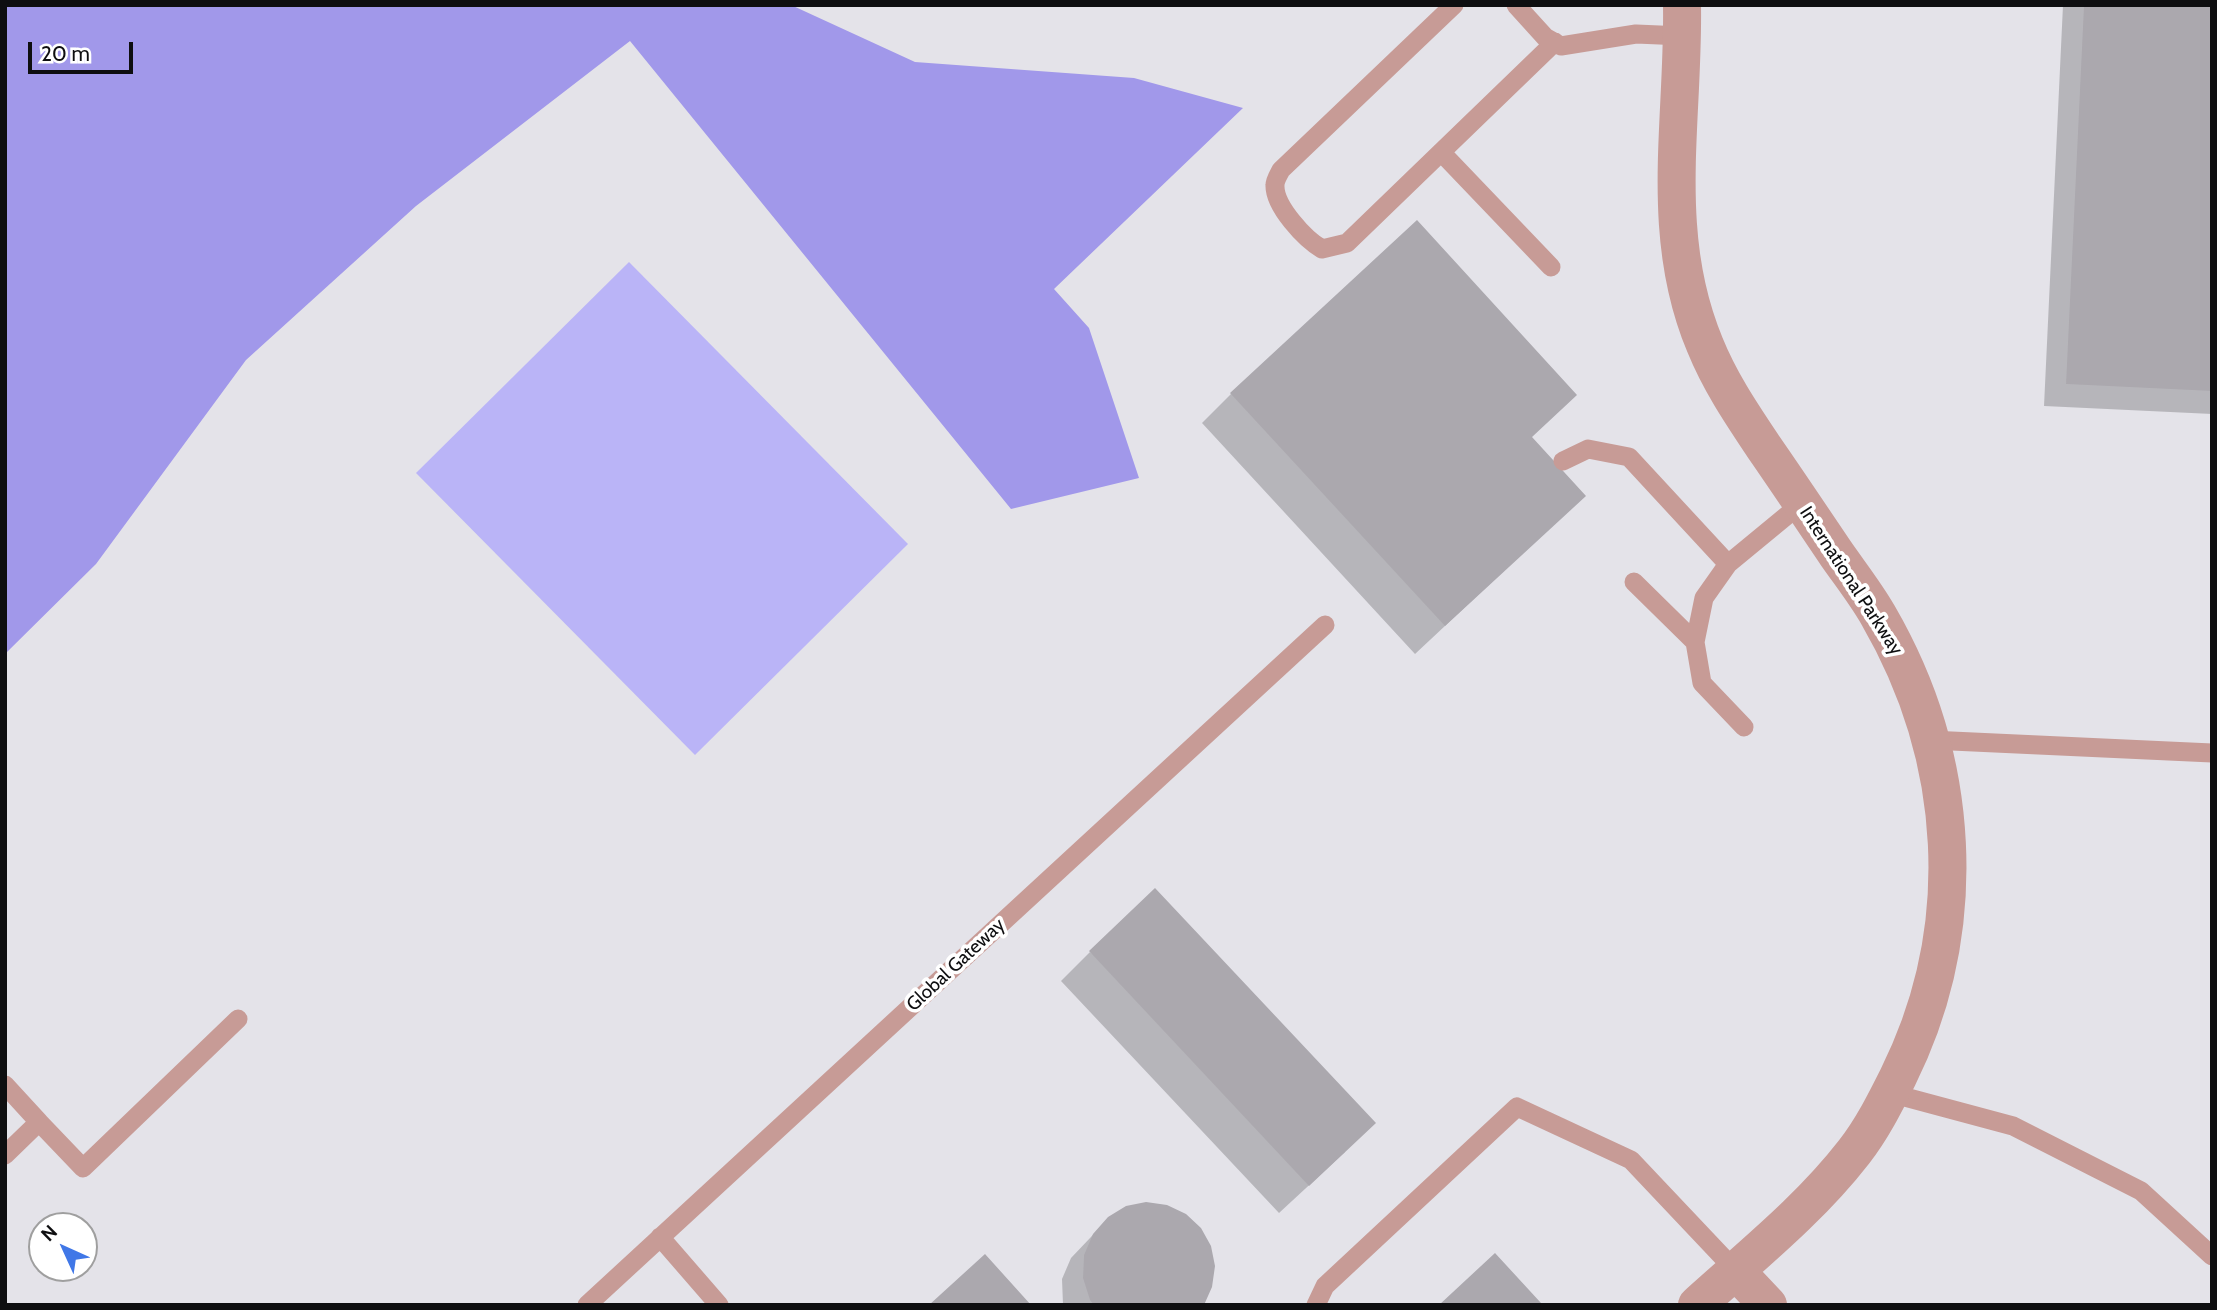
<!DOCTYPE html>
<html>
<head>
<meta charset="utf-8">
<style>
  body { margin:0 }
  #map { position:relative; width:2217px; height:1310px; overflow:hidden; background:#e4e3e9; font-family:Cabin,sans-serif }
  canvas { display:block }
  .frame { position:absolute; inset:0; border:7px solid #0e0e10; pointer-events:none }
  .north { position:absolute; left:28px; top:1212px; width:70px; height:70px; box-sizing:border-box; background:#fff; border:2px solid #9f9f9f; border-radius:50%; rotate:315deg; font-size:19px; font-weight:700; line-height:28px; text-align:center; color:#0e0e10 }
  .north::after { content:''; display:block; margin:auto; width:24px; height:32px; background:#4077e7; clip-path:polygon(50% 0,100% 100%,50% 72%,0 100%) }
  .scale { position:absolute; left:28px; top:42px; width:105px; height:32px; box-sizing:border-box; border:4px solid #0e0e10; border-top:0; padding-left:9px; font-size:21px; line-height:24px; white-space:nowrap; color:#0e0e10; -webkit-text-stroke:5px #fff; paint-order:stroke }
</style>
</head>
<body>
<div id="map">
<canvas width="2217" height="1310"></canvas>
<div class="frame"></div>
<div class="north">N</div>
<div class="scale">20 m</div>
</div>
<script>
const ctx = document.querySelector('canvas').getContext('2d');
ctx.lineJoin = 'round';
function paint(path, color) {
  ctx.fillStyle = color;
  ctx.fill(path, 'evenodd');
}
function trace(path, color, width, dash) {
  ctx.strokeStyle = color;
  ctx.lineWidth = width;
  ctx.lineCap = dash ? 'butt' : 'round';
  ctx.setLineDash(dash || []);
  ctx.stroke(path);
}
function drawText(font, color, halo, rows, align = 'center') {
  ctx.font = font + ' Cabin,sans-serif';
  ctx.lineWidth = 7;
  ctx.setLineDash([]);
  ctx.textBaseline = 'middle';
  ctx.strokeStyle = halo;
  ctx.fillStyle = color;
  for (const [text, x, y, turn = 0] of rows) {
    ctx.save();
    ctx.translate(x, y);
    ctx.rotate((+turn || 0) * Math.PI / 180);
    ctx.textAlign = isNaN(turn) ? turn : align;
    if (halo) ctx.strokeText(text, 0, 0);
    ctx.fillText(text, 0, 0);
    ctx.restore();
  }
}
const green = new Path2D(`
  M 629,262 L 908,544 L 695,755 L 416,473 Z`);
const forest = new Path2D(`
  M 5,5 L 791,5 L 915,62 L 1134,78 L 1243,108 L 1054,289 L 1089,328 L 1139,478 L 1011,509 L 630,41 L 416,206 L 246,360 L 96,564 L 5,654 Z`);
const shadow = new Path2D(`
  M 2063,5 L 2212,5 L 2212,414 L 2044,406 Z
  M 1231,394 L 1530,438 L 1584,496 L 1415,654 L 1202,423 Z
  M 1090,952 L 1345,1152 L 1279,1213 L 1061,981 Z
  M 1109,1218 L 1202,1305 L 1063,1305 L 1062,1279 L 1071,1258 Z`);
const building = new Path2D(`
  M 2084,5 L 2212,5 L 2212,391 L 2066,384 Z
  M 1417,220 L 1577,395 L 1532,437 L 1586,496 L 1445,626 L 1230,393 Z
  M 1155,888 L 1376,1123 L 1309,1186 L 1089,951 Z
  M 1146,1202 L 1167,1205 L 1186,1214 L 1201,1228 L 1211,1246 L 1215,1266 L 1212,1287 L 1204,1305 L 1094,1305 L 1090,1300 L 1083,1278 L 1084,1255 L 1093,1234 L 1108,1217 L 1126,1206 Z
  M 1495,1253 L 1541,1303 L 1538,1305 L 1439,1305 Z
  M 985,1254 L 1031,1305 L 929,1305 Z`);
const service = new Path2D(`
  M 1454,5 L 1281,170 C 1279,174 1275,180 1275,185 C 1274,206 1305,239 1322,249 L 1347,243 L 1555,42
  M 1516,5 L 1545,37 L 1561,46 L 1636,34 L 1683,36
  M 1441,152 L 1551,267
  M 1563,461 L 1588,449 L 1629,457 L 1728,564
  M 1634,582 L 1695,642
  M 1744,727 L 1702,683 L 1695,642 L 1704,598 L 1728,564 L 1802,503
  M 1930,740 L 2212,753
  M 5,1085 L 39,1122
  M 1890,1093 L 2013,1126 L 2141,1191 L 2212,1256
  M 5,1155 L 39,1122 L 83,1168 L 238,1019
  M 660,1237 L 719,1305
  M 587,1305 L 1325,625
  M 1316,1305 L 1325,1286 L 1517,1107 L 1631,1160 L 1735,1270`);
const minor = new Path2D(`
  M 1682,5 C 1684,121 1658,233 1705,345 C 1720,382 1741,413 1763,446 C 1788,482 1812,518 1837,555 C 1851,575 1866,594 1878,615 C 1961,758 1972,928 1898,1077 C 1885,1103 1872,1129 1854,1152 C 1809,1210 1751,1256 1697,1305
  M 1735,1270 L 1768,1305`);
const streetNames = [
  ["International Parkway",1851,581,57],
  ["Global Gateway",956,965,-43]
];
paint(green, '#bab4f7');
paint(forest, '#a198ea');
paint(shadow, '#0003');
paint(building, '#aba8ae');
trace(service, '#c79b96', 19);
trace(minor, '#c79b96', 38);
drawText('19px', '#0e0e10', '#fff', streetNames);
</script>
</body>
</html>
